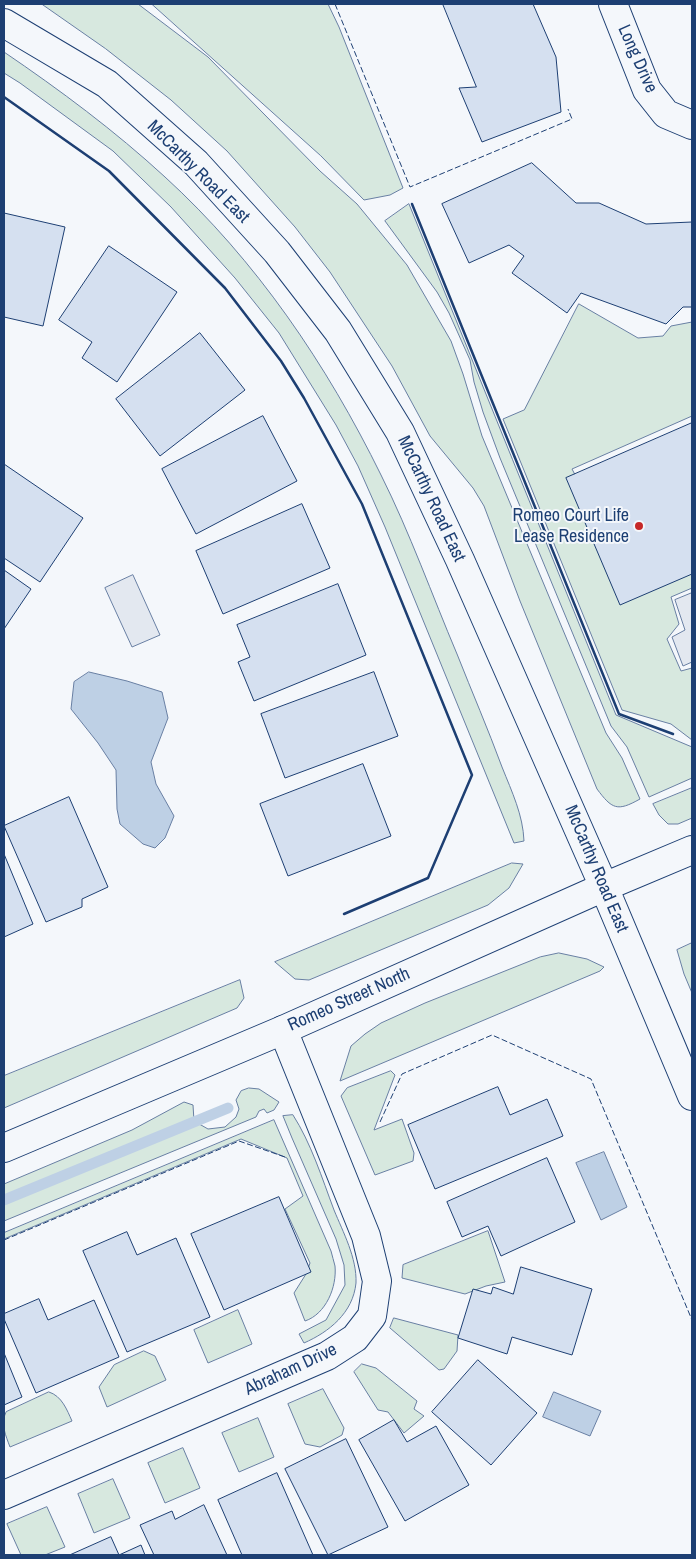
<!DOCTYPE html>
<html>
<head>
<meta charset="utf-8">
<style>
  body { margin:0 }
  #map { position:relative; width:696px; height:1559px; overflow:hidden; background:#f4f7fb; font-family:"Archivo Narrow",sans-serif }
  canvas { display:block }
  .frame { position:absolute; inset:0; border:5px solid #1d3f73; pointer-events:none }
</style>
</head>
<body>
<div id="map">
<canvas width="696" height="1559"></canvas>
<div class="frame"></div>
</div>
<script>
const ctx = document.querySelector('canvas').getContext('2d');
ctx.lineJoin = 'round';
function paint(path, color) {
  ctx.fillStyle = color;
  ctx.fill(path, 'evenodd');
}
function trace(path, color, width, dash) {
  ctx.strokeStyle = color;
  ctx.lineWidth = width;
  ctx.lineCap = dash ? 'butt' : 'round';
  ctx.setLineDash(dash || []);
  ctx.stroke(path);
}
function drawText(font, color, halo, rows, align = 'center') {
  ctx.font = font + ' "Archivo Narrow",sans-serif';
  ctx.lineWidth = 4;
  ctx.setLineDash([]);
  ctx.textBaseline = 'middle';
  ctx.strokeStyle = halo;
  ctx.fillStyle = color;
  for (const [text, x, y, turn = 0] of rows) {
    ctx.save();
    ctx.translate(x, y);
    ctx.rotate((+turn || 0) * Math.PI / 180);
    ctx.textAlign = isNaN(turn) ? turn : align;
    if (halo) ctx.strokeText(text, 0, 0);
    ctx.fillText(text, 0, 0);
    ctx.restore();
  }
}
const green = new Path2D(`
  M 42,4 L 138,4 L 208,57 L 320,171 L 357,204 L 407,265 L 451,341 L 463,374 L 482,436 L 606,733 L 622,758 L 640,799 C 617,812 612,809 597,789 L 520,601 L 484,506 L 473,488 L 430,436 L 392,366 L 330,272 L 295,227 L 227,151 L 171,100 L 106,49 Z
  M 152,4 L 328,4 L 339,27 L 403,188 L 390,195 L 364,200 L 321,156 Z
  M 4,52 C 60,90 115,131 165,177 C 256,260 327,365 381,475 C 410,533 432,595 457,654 C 472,692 488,729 502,767 C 512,792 523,815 524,841 L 514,843 L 385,527 L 358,466 L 336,425 L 279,333 L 235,278 L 171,207 L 113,151 L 20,83 L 4,73 Z
  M 409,204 L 616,715 L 692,747 L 692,778 L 649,797 L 627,747 L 611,726 L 500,458 L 483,412 L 474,382 L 470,360 L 449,313 L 437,292 L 385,221 Z
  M 579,304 L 638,338 L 663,336 L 671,326 L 692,322 L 692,416 L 572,469 L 636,591 L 692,572 L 692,588 L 671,597 L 679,624 L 667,639 L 681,671 L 692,668 L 692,740 L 671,724 L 622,710 L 503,419 L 524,410 Z
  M 692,788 L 692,818 L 678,824 L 668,824 L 659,815 L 653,804 Z
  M 512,863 L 523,864 L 509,888 L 488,905 L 309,980 L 295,979 L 275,962 Z
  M 692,943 L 692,993 L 684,974 L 677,950 Z
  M 559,953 L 587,959 L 604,967 L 600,971 L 340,1081 L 351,1046 L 365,1034 L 381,1023 L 425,1003 L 540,957 Z
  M 240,980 L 244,998 L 237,1008 L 4,1108 L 4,1076 Z
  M 391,1071 L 395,1075 L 374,1130 L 402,1119 L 414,1153 L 413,1161 L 375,1175 L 341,1096 L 347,1088 Z
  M 249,1088 L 259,1089 L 279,1102 L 274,1110 L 267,1113 L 264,1109 L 259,1111 L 256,1117 L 4,1221 L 4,1184 L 132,1130 L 184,1102 L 193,1105 L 194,1121 L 208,1129 L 225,1127 L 236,1117 L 239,1109 L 236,1100 L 241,1091 Z
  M 293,1115 C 311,1143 322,1178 334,1210 C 343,1232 357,1258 356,1283 C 353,1313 329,1332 304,1343 L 299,1334 L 326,1320 L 345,1285 L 344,1265 L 336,1239 L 292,1138 L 283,1116 Z
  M 274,1120 L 331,1251 C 332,1256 334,1261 335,1266 C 337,1287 326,1314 305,1321 L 294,1293 L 306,1274 L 310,1263 L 285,1209 L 303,1196 L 287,1158 L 241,1139 L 4,1239 L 4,1233 Z
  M 488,1231 L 505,1282 L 486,1286 L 465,1294 L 402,1278 L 403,1265 Z
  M 238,1310 L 252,1344 L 208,1363 L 194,1330 Z
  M 394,1318 L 458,1335 L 457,1351 L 444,1369 L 439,1370 L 390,1328 Z
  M 144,1351 L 155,1356 L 166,1380 L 107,1407 L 99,1387 L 114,1365 Z
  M 362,1364 L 376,1368 L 417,1401 L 414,1409 L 424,1416 L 404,1433 L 388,1412 L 378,1410 L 354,1372 Z
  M 323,1389 L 344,1428 L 342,1435 L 320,1447 L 305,1444 L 288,1404 Z
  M 49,1392 C 62,1396 67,1410 72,1421 L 10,1447 C 6,1436 0,1424 6,1412 Z
  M 258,1418 L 274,1457 L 239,1472 L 222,1433 Z
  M 183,1448 L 200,1488 L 165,1503 L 148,1463 Z
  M 113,1479 L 130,1518 L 94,1533 L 78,1494 Z
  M 47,1507 L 65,1547 L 45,1555 L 21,1555 L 7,1524 Z`);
const parking = new Path2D(`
  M 133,575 L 160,635 L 132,647 L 105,588 Z
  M 692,593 L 692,662 L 683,666 L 672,637 L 685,630 L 675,600 Z`);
const water = new Path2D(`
  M 89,672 L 127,681 L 162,692 L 168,718 L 151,762 L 156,784 L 174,816 L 165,838 L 155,848 L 143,844 L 120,824 L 117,809 L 116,770 L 98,743 L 71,709 L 74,682 Z
  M 604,1152 L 627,1207 L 601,1220 L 576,1163 Z
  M 554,1392 L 601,1411 L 590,1436 L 543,1417 Z`);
const stream = new Path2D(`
  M 4,1200 L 228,1108`);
const building = new Path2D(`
  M 443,4 L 533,4 L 556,57 L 561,112 L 482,142 L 459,88 L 476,87 Z
  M 532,163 L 576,203 L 599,203 L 646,224 L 692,222 L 692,307 L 683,307 L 666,324 L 581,293 L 567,313 L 512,273 L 524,256 L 509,245 L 469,263 L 442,204 Z
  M 4,213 L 65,227 L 43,326 L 4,317 Z
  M 109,246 L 177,292 L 117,382 L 82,358 L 92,342 L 59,320 Z
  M 200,333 L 245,390 L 160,456 L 116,399 Z
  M 263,416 L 297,481 L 196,534 L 162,469 Z
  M 692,423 L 692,574 L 620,605 L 566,478 Z
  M 4,464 L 83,518 L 40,582 L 4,558 Z
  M 302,504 L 330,568 L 223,614 L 196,551 Z
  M 4,570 L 31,589 L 4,629 Z
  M 338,584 L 366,655 L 254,701 L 238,662 L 250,657 L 237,625 Z
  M 374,672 L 398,736 L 285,778 L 261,714 Z
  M 363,764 L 391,836 L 288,876 L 260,804 Z
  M 69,797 L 108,887 L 82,899 L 82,907 L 46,922 L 4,826 Z
  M 4,854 L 33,924 L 4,937 Z
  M 498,1087 L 510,1115 L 547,1099 L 563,1136 L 435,1189 L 408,1125 Z
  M 547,1158 L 575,1222 L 501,1256 L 488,1226 L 462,1237 L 447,1202 Z
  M 279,1197 L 311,1272 L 224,1310 L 191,1234 Z
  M 127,1232 L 137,1255 L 176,1238 L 210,1317 L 127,1352 L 83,1251 Z
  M 521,1267 L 592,1289 L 572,1355 L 512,1337 L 507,1354 L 458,1338 L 473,1289 L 491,1294 L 493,1287 L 513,1294 Z
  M 39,1299 L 48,1320 L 94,1300 L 119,1357 L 36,1393 L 4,1319 L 4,1314 Z
  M 4,1353 L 22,1397 L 4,1405 Z
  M 478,1360 L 537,1413 L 491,1465 L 432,1412 Z
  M 394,1420 L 407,1442 L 436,1426 L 469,1485 L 405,1521 L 359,1440 Z
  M 346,1439 L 388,1527 L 328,1555 L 285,1469 Z
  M 277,1473 L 313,1555 L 242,1555 L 218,1500 Z
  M 204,1505 L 227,1555 L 154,1555 L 140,1525 L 172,1511 L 175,1519 Z
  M 111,1537 L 119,1555 L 141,1545 L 145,1555 L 70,1555 Z`);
const street = new Path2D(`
  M 613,4 L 647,90 L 666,114 L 692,125
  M 4,1495 L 327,1356 L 355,1338 L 372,1316 L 377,1281 L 366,1236 L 283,1030`);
const secondary = new Path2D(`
  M 4,23 L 107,84 L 196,163 L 277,252 L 338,331 L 400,432 L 460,560 L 604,887 L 692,1096
  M 4,1148 L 283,1030 L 604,887 L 692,850`);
const fence = new Path2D(`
  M 335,4 L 410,187 L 572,119 L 568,109
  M 380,1122 L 402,1074 L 492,1035 L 591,1079 L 692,1320
  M 4,1240 L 239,1141 L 285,1157`);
const wall = new Path2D(`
  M 4,97 L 109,171 L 225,288 L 281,361 L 304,398 L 362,504 L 472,775 L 428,878 L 344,914
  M 412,204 L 619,714 L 673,734`);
const markers = [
  [639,526,5,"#c62828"]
];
const streetNames = [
  ["Long Drive",637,59,66],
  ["McCarthy Road East",198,172,45],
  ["McCarthy Road East",431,499,65],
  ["McCarthy Road East",596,869,67],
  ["Romeo Street North",349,1000,-24],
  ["Abraham Drive",291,1370,-25]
];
const poiNames = [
  ["Romeo Court Life",629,516],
  ["Lease Residence",629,537]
];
paint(green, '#d7e8df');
trace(green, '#687fa3', 1);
paint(parking, '#e3e8f0');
trace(parking, '#687fa3', 1);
paint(water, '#bed0e5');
trace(water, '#687fa3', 1);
trace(stream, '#bed0e5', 11);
paint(building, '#d5e0f0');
trace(building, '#1d3f73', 1);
trace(street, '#1d3f73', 30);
trace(secondary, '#1d3f73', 30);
trace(street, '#f4f7fb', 28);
trace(secondary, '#f4f7fb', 28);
trace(fence, '#1d3f73', 1, [6, 2.5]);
trace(wall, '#1d3f73', 2.5);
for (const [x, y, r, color] of markers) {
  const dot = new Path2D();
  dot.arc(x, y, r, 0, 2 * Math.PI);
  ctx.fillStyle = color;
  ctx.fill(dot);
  trace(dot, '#f4f7fb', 2);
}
drawText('18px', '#1d3f73', '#f4f7fb', streetNames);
drawText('18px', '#1d3f73', '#f4f7fb', poiNames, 'right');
</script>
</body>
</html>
